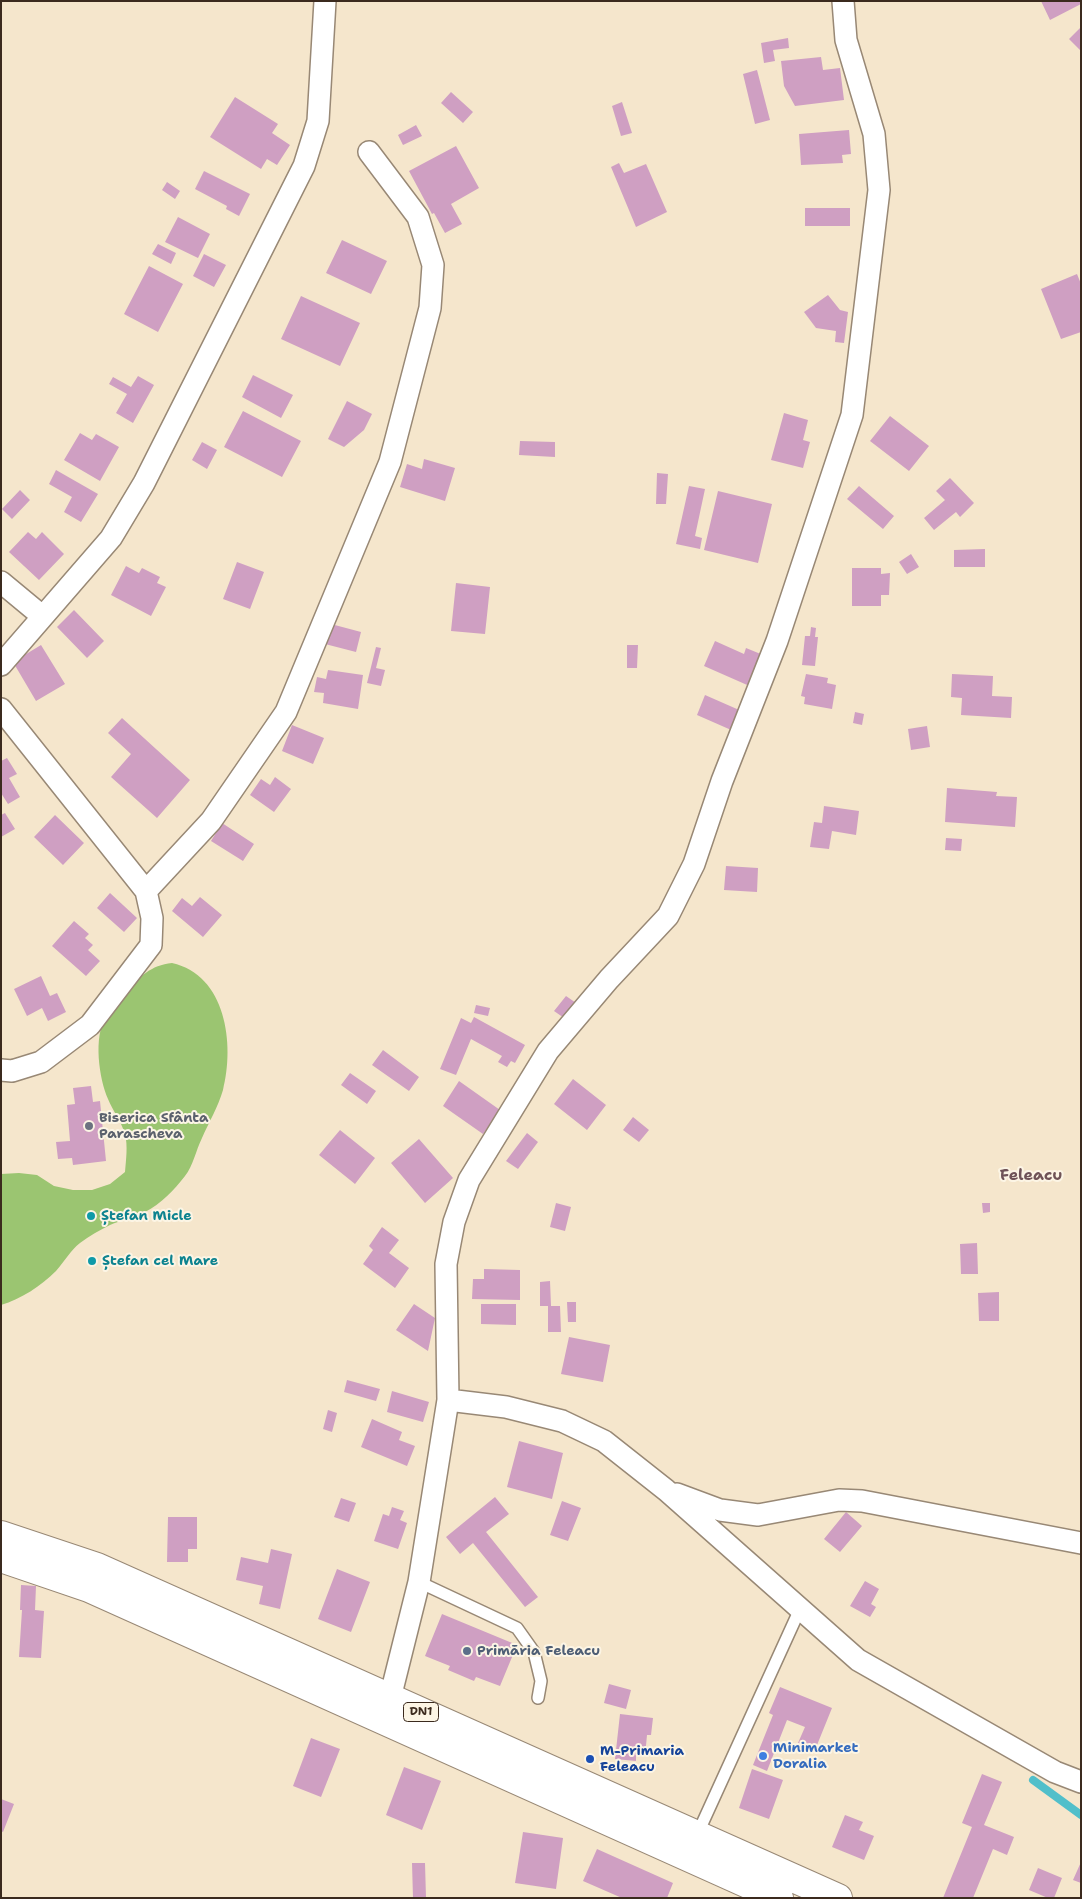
<!DOCTYPE html>
<html>
<head>
<meta charset="utf-8">
<style>
  body { margin:0 }
  #map { position:relative; width:1082px; height:1899px; overflow:hidden; background:#f5e6cc; font-family:"Shantell Sans",sans-serif }
  canvas { display:block }
  .frame { position:absolute; inset:0; border:2px solid #3b2a1e; pointer-events:none }
</style>
</head>
<body>
<div id="map">
<canvas width="1082" height="1899"></canvas>
<div class="frame"></div>
</div>
<script>
const ctx = document.querySelector('canvas').getContext('2d');
ctx.lineJoin = 'round';
function paint(path, color) {
  ctx.fillStyle = color;
  ctx.fill(path, 'evenodd');
}
function trace(path, color, width, dash) {
  ctx.strokeStyle = color;
  ctx.lineWidth = width;
  ctx.lineCap = dash ? 'butt' : 'round';
  ctx.setLineDash(dash || []);
  ctx.stroke(path);
}
function drawText(font, color, halo, rows, align = 'center') {
  ctx.font = font + ' "Shantell Sans",sans-serif';
  ctx.lineWidth = 4;
  ctx.setLineDash([]);
  ctx.textBaseline = 'middle';
  ctx.strokeStyle = halo;
  ctx.fillStyle = color;
  for (const [text, x, y, turn = 0] of rows) {
    ctx.save();
    ctx.translate(x, y);
    ctx.rotate((+turn || 0) * Math.PI / 180);
    ctx.textAlign = isNaN(turn) ? turn : align;
    if (halo) ctx.strokeText(text, 0, 0);
    ctx.fillText(text, 0, 0);
    ctx.restore();
  }
}
const green = new Path2D(`
  M 172,963 C 226,975 235,1044 223,1090 C 218,1107 209,1122 202,1138 C 196,1150 193,1166 185,1176 C 174,1190 161,1204 145,1212 C 134,1218 121,1220 110,1225 C 100,1230 89,1236 80,1243 C 71,1250 64,1262 56,1271 C 41,1286 21,1299 1,1305 L 1,1174 L 19,1173 L 37,1175 L 54,1186 L 73,1190 L 92,1190 L 110,1184 L 125,1172 C 126,1160 128,1146 125,1134 C 121,1121 113,1111 108,1099 C 99,1079 93,1036 106,1017 C 111,1008 119,1001 126,993 C 139,977 151,965 172,963 Z`);
const stream = new Path2D(`
  M 1033,1780 L 1081,1815`);
const building = new Path2D(`
  M 1041,1 L 1081,1 L 1081,4 L 1050,20 Z
  M 1081,27 L 1081,51 L 1069,39 Z
  M 788,38 L 789,48 L 773,50 L 775,61 L 764,63 L 761,43 Z
  M 821,57 L 823,70 L 840,68 L 844,100 L 795,106 L 784,86 L 781,61 Z
  M 757,70 L 770,120 L 755,124 L 743,74 Z
  M 451,92 L 473,112 L 463,123 L 441,103 Z
  M 235,97 L 278,124 L 272,133 L 290,145 L 277,165 L 267,159 L 261,169 L 210,137 Z
  M 622,102 L 632,133 L 621,136 L 612,106 Z
  M 416,125 L 422,136 L 403,145 L 398,135 Z
  M 849,130 L 851,154 L 842,155 L 843,163 L 801,165 L 799,134 Z
  M 456,146 L 479,188 L 451,204 L 462,224 L 445,233 L 434,213 L 432,214 L 409,171 Z
  M 619,163 L 624,173 L 646,164 L 667,212 L 636,227 L 611,167 Z
  M 204,171 L 250,194 L 239,216 L 226,209 L 227,206 L 195,189 Z
  M 167,182 L 180,191 L 175,199 L 162,190 Z
  M 805,208 L 850,208 L 850,226 L 805,226 Z
  M 178,217 L 210,234 L 198,258 L 165,242 Z
  M 342,240 L 387,261 L 371,294 L 326,273 Z
  M 158,244 L 176,253 L 171,264 L 152,254 Z
  M 204,254 L 226,265 L 214,287 L 193,276 Z
  M 149,266 L 183,284 L 158,332 L 124,314 Z
  M 1077,274 L 1081,284 L 1081,332 L 1061,339 L 1041,289 Z
  M 828,295 L 840,310 L 848,312 L 844,343 L 835,342 L 836,331 L 816,328 L 804,312 Z
  M 301,296 L 360,323 L 340,366 L 281,339 Z
  M 253,375 L 293,395 L 281,418 L 242,397 Z
  M 138,376 L 154,385 L 133,423 L 116,413 L 127,394 L 109,384 L 113,377 L 131,387 Z
  M 347,401 L 372,414 L 364,430 L 344,447 L 328,439 Z
  M 243,411 L 301,441 L 282,477 L 224,447 Z
  M 784,413 L 808,420 L 803,440 L 810,442 L 803,468 L 771,460 Z
  M 890,416 L 929,446 L 909,471 L 870,441 Z
  M 80,433 L 92,440 L 96,434 L 119,447 L 100,481 L 64,460 Z
  M 520,441 L 555,442 L 555,457 L 519,455 Z
  M 202,442 L 217,450 L 207,469 L 192,460 Z
  M 424,459 L 455,468 L 445,501 L 400,487 L 407,464 L 422,469 Z
  M 56,470 L 98,494 L 81,522 L 64,512 L 72,497 L 49,484 Z
  M 657,473 L 668,474 L 666,504 L 656,504 Z
  M 950,478 L 974,503 L 960,517 L 956,512 L 934,530 L 924,518 L 945,500 L 936,491 Z
  M 689,486 L 705,489 L 695,536 L 702,538 L 700,549 L 676,544 Z
  M 859,486 L 894,516 L 883,529 L 847,499 Z
  M 20,490 L 30,500 L 12,519 L 2,509 Z
  M 718,491 L 772,504 L 758,563 L 704,550 Z
  M 28,532 L 36,539 L 42,532 L 64,554 L 39,580 L 9,552 Z
  M 985,549 L 985,567 L 954,567 L 954,550 Z
  M 911,554 L 919,567 L 907,574 L 899,562 Z
  M 237,562 L 264,572 L 250,609 L 223,599 Z
  M 126,566 L 139,573 L 142,568 L 160,577 L 157,583 L 166,587 L 151,616 L 111,595 Z
  M 852,568 L 881,568 L 881,574 L 890,573 L 889,595 L 881,595 L 881,606 L 852,606 Z
  M 456,583 L 490,587 L 485,634 L 451,631 Z
  M 74,610 L 104,641 L 87,658 L 57,627 Z
  M 331,624 L 361,632 L 356,652 L 325,644 Z
  M 811,627 L 816,628 L 815,637 L 818,637 L 815,666 L 802,665 L 805,636 L 810,636 Z
  M 715,641 L 744,654 L 746,648 L 768,657 L 754,688 L 704,666 Z
  M 41,645 L 65,684 L 36,701 L 13,662 Z
  M 627,645 L 638,645 L 637,668 L 627,668 Z
  M 376,647 L 381,648 L 376,668 L 385,670 L 381,686 L 367,683 Z
  M 328,670 L 363,675 L 358,709 L 323,703 L 324,693 L 314,692 L 317,677 L 326,679 Z
  M 806,674 L 828,678 L 827,683 L 836,685 L 832,709 L 804,704 L 805,697 L 801,696 Z
  M 952,674 L 993,676 L 992,696 L 1012,697 L 1011,718 L 961,715 L 962,698 L 951,697 Z
  M 705,695 L 746,713 L 738,733 L 697,715 Z
  M 855,712 L 864,714 L 862,725 L 853,723 Z
  M 122,718 L 190,780 L 157,818 L 111,777 L 131,754 L 108,733 Z
  M 292,725 L 324,738 L 313,764 L 282,751 Z
  M 927,726 L 930,747 L 911,750 L 908,729 Z
  M 7,758 L 17,774 L 9,778 L 20,797 L 8,804 L 1,793 L 1,761 Z
  M 275,777 L 291,789 L 274,812 L 250,795 L 261,779 L 270,785 Z
  M 947,788 L 997,792 L 996,796 L 1017,797 L 1015,827 L 945,822 Z
  M 824,806 L 859,811 L 856,835 L 832,831 L 829,849 L 810,847 L 814,822 L 822,823 Z
  M 5,813 L 15,829 L 1,837 L 1,815 Z
  M 55,815 L 84,843 L 63,865 L 34,837 Z
  M 222,823 L 254,844 L 243,861 L 211,841 Z
  M 946,838 L 962,839 L 961,851 L 945,850 Z
  M 726,866 L 758,868 L 757,892 L 724,890 Z
  M 110,893 L 137,918 L 124,932 L 97,908 Z
  M 200,897 L 222,915 L 203,937 L 172,911 L 182,898 L 192,906 Z
  M 74,921 L 89,934 L 85,938 L 93,945 L 88,950 L 100,961 L 86,976 L 52,946 Z
  M 41,976 L 50,996 L 57,993 L 66,1012 L 48,1021 L 42,1008 L 27,1016 L 14,989 Z
  M 566,996 L 579,1005 L 567,1020 L 554,1011 Z
  M 476,1005 L 490,1008 L 488,1016 L 474,1013 Z
  M 474,1017 L 525,1045 L 515,1063 L 511,1061 L 507,1067 L 498,1062 L 502,1056 L 471,1039 L 456,1075 L 440,1069 L 461,1018 L 471,1023 Z
  M 383,1050 L 419,1077 L 409,1091 L 372,1065 Z
  M 350,1073 L 376,1091 L 367,1104 L 341,1085 Z
  M 573,1079 L 606,1105 L 587,1130 L 554,1104 Z
  M 459,1081 L 500,1110 L 483,1134 L 443,1106 Z
  M 91,1086 L 93,1102 L 100,1101 L 106,1161 L 73,1165 L 72,1158 L 58,1159 L 56,1142 L 70,1141 L 67,1105 L 75,1104 L 73,1088 Z
  M 633,1117 L 649,1130 L 639,1142 L 623,1130 Z
  M 340,1130 L 375,1158 L 355,1184 L 319,1155 Z
  M 527,1133 L 538,1142 L 518,1169 L 506,1161 Z
  M 419,1139 L 453,1178 L 425,1203 L 391,1163 Z
  M 556,1203 L 571,1207 L 565,1231 L 550,1227 Z
  M 982,1203 L 990,1203 L 990,1212 L 983,1213 Z
  M 382,1227 L 399,1240 L 389,1253 L 409,1268 L 395,1288 L 363,1264 L 373,1250 L 369,1246 Z
  M 977,1243 L 978,1274 L 961,1274 L 960,1244 Z
  M 484,1269 L 520,1270 L 520,1300 L 472,1299 L 473,1279 L 484,1279 Z
  M 550,1281 L 551,1306 L 560,1306 L 561,1332 L 548,1332 L 548,1306 L 540,1306 L 540,1282 Z
  M 999,1292 L 999,1321 L 979,1321 L 978,1293 Z
  M 567,1302 L 576,1302 L 576,1322 L 568,1322 Z
  M 414,1304 L 435,1318 L 428,1351 L 396,1330 Z
  M 481,1304 L 516,1304 L 516,1325 L 481,1324 Z
  M 569,1337 L 610,1345 L 603,1382 L 561,1374 Z
  M 347,1380 L 380,1389 L 376,1401 L 344,1392 Z
  M 392,1391 L 429,1402 L 423,1422 L 387,1412 Z
  M 328,1410 L 337,1413 L 332,1432 L 323,1429 Z
  M 372,1419 L 402,1432 L 399,1440 L 415,1446 L 407,1466 L 361,1447 Z
  M 519,1441 L 563,1453 L 552,1499 L 507,1487 Z
  M 495,1497 L 509,1514 L 486,1532 L 538,1597 L 525,1607 L 473,1543 L 460,1554 L 446,1537 Z
  M 341,1498 L 356,1503 L 349,1522 L 334,1517 Z
  M 562,1501 L 581,1508 L 568,1541 L 550,1535 Z
  M 392,1507 L 404,1511 L 400,1520 L 407,1523 L 398,1549 L 374,1541 L 383,1514 L 389,1516 Z
  M 846,1512 L 862,1526 L 840,1552 L 824,1539 Z
  M 168,1517 L 197,1517 L 197,1549 L 188,1549 L 188,1562 L 167,1562 Z
  M 271,1549 L 292,1554 L 280,1609 L 259,1604 L 263,1586 L 236,1580 L 241,1557 L 268,1563 Z
  M 337,1569 L 370,1582 L 351,1632 L 318,1619 Z
  M 865,1581 L 879,1589 L 871,1604 L 876,1607 L 870,1617 L 850,1606 Z
  M 21,1585 L 36,1586 L 35,1610 L 44,1611 L 41,1658 L 19,1657 L 22,1610 L 20,1610 Z
  M 442,1614 L 517,1645 L 500,1686 L 476,1677 L 474,1681 L 448,1670 L 450,1666 L 425,1656 Z
  M 609,1684 L 631,1690 L 626,1709 L 604,1703 Z
  M 780,1687 L 832,1708 L 815,1750 L 798,1743 L 805,1727 L 787,1720 L 767,1771 L 753,1765 L 773,1715 L 769,1713 Z
  M 620,1714 L 653,1718 L 651,1735 L 647,1735 L 645,1756 L 636,1755 L 636,1761 L 615,1759 Z
  M 311,1738 L 340,1749 L 321,1797 L 293,1786 Z
  M 404,1767 L 441,1781 L 422,1830 L 386,1815 Z
  M 752,1769 L 783,1780 L 769,1819 L 739,1808 Z
  M 982,1774 L 1002,1782 L 984,1825 L 1014,1837 L 1007,1855 L 993,1849 L 973,1898 L 943,1898 L 972,1827 L 962,1823 Z
  M 1,1799 L 14,1804 L 3,1832 L 1,1831 Z
  M 845,1815 L 863,1822 L 859,1830 L 874,1836 L 864,1860 L 832,1847 Z
  M 523,1832 L 563,1838 L 556,1889 L 515,1883 Z
  M 597,1849 L 673,1883 L 667,1898 L 622,1898 L 583,1881 Z
  M 1081,1862 L 1081,1883 L 1073,1880 Z
  M 412,1863 L 425,1863 L 426,1898 L 413,1898 Z
  M 1038,1868 L 1062,1878 L 1054,1898 L 1048,1898 L 1029,1890 Z`);
const service = new Path2D(`
  M 419,1582 L 517,1628 L 534,1652 L 541,1681 L 538,1698
  M 697,1835 L 800,1609`);
const minor = new Path2D(`
  M 1,582 L 42,616
  M 1,665 L 111,538 L 144,483 L 304,166 L 318,121 L 325,1
  M 1,709 L 146,891
  M 1,1070 L 12,1071 L 41,1062 L 90,1025 L 151,945 L 152,918 L 146,891 L 211,821 L 286,712 L 390,462 L 430,308 L 433,265 L 418,217 L 369,152
  M 448,1400 L 506,1407 L 562,1421 L 604,1441 L 666,1490 L 858,1660 L 1055,1772 L 1081,1782
  M 677,1494 L 720,1510 L 758,1515 L 839,1500 L 862,1501 L 1081,1543
  M 390,1698 L 419,1582 L 448,1400 L 446,1264 L 454,1222 L 469,1180 L 548,1051 L 609,979 L 668,916 L 694,864 L 722,781 L 777,641 L 852,415 L 879,190 L 874,134 L 846,40 L 843,1`);
const primary = new Path2D(`
  M 1,1535 L 97,1567 L 838,1898
  M 1,1558 L 89,1588 L 779,1898`);
const markers = [
  [89,1126,5,"#6b7280"],
  [91,1216,5,"#0f9aa8"],
  [92,1261,5,"#0f9aa8"],
  [467,1651,5,"#5c6f8a"],
  [763,1756,5,"#3f7fe0"],
  [590,1759,5,"#1a4fb4"]
];
const shields = [
  [421,1712,35]
];
const shieldNames = [
  ["DN1",421,1712]
];
const worshipNames = [
  ["Biserica Sfânta",99,1118],
  ["Parascheva",99,1134]
];
const cultureNames = [
  ["Ștefan Micle",101,1216],
  ["Ștefan cel Mare",102,1261]
];
const serviceNames = [
  ["Primăria Feleacu",477,1651]
];
const shopNames = [
  ["Minimarket",773,1748],
  ["Doralia",773,1764]
];
const transitNames = [
  ["M-Primaria",600,1751],
  ["Feleacu",600,1767]
];
const quarterNames = [
  ["Feleacu",1031,1176]
];
paint(green, '#9bc571');
trace(stream, '#51bfca', 8);
paint(building, '#cf9fc2');
trace(service, '#988875', 14);
trace(minor, '#988875', 24);
trace(primary, '#988875', 30);
trace(service, '#fff', 11);
trace(minor, '#fff', 21);
trace(primary, '#fff', 28);
for (const [x, y, r, color] of markers) {
  const dot = new Path2D();
  dot.arc(x, y, r, 0, 2 * Math.PI);
  ctx.fillStyle = color;
  ctx.fill(dot);
  trace(dot, '#fcf5e5', 2);
}
for (const [x, y, w] of shields) {
  const box = new Path2D();
  box.roundRect(x - w / 2, y - 9.5, w, 19, 4);
  ctx.fillStyle = '#fcf5e5';
  ctx.fill(box);
  trace(box, '#3b2a1e', 1);
}
drawText('bold 12px', '#3b2a1e', null, shieldNames);
drawText('bold 14px', '#5b616d', '#fcf5e5', worshipNames, 'left');
drawText('bold 14px', '#0d838f', '#fcf5e5', cultureNames, 'left');
drawText('bold 14px', '#4e5e75', '#fcf5e5', serviceNames, 'left');
drawText('bold 14px', '#366cbe', '#fcf5e5', shopNames, 'left');
drawText('bold 14px', '#164399', '#fcf5e5', transitNames, 'left');
drawText('bold 16px', '#6f5357', '#fcf5e5', quarterNames);
</script>
</body>
</html>
